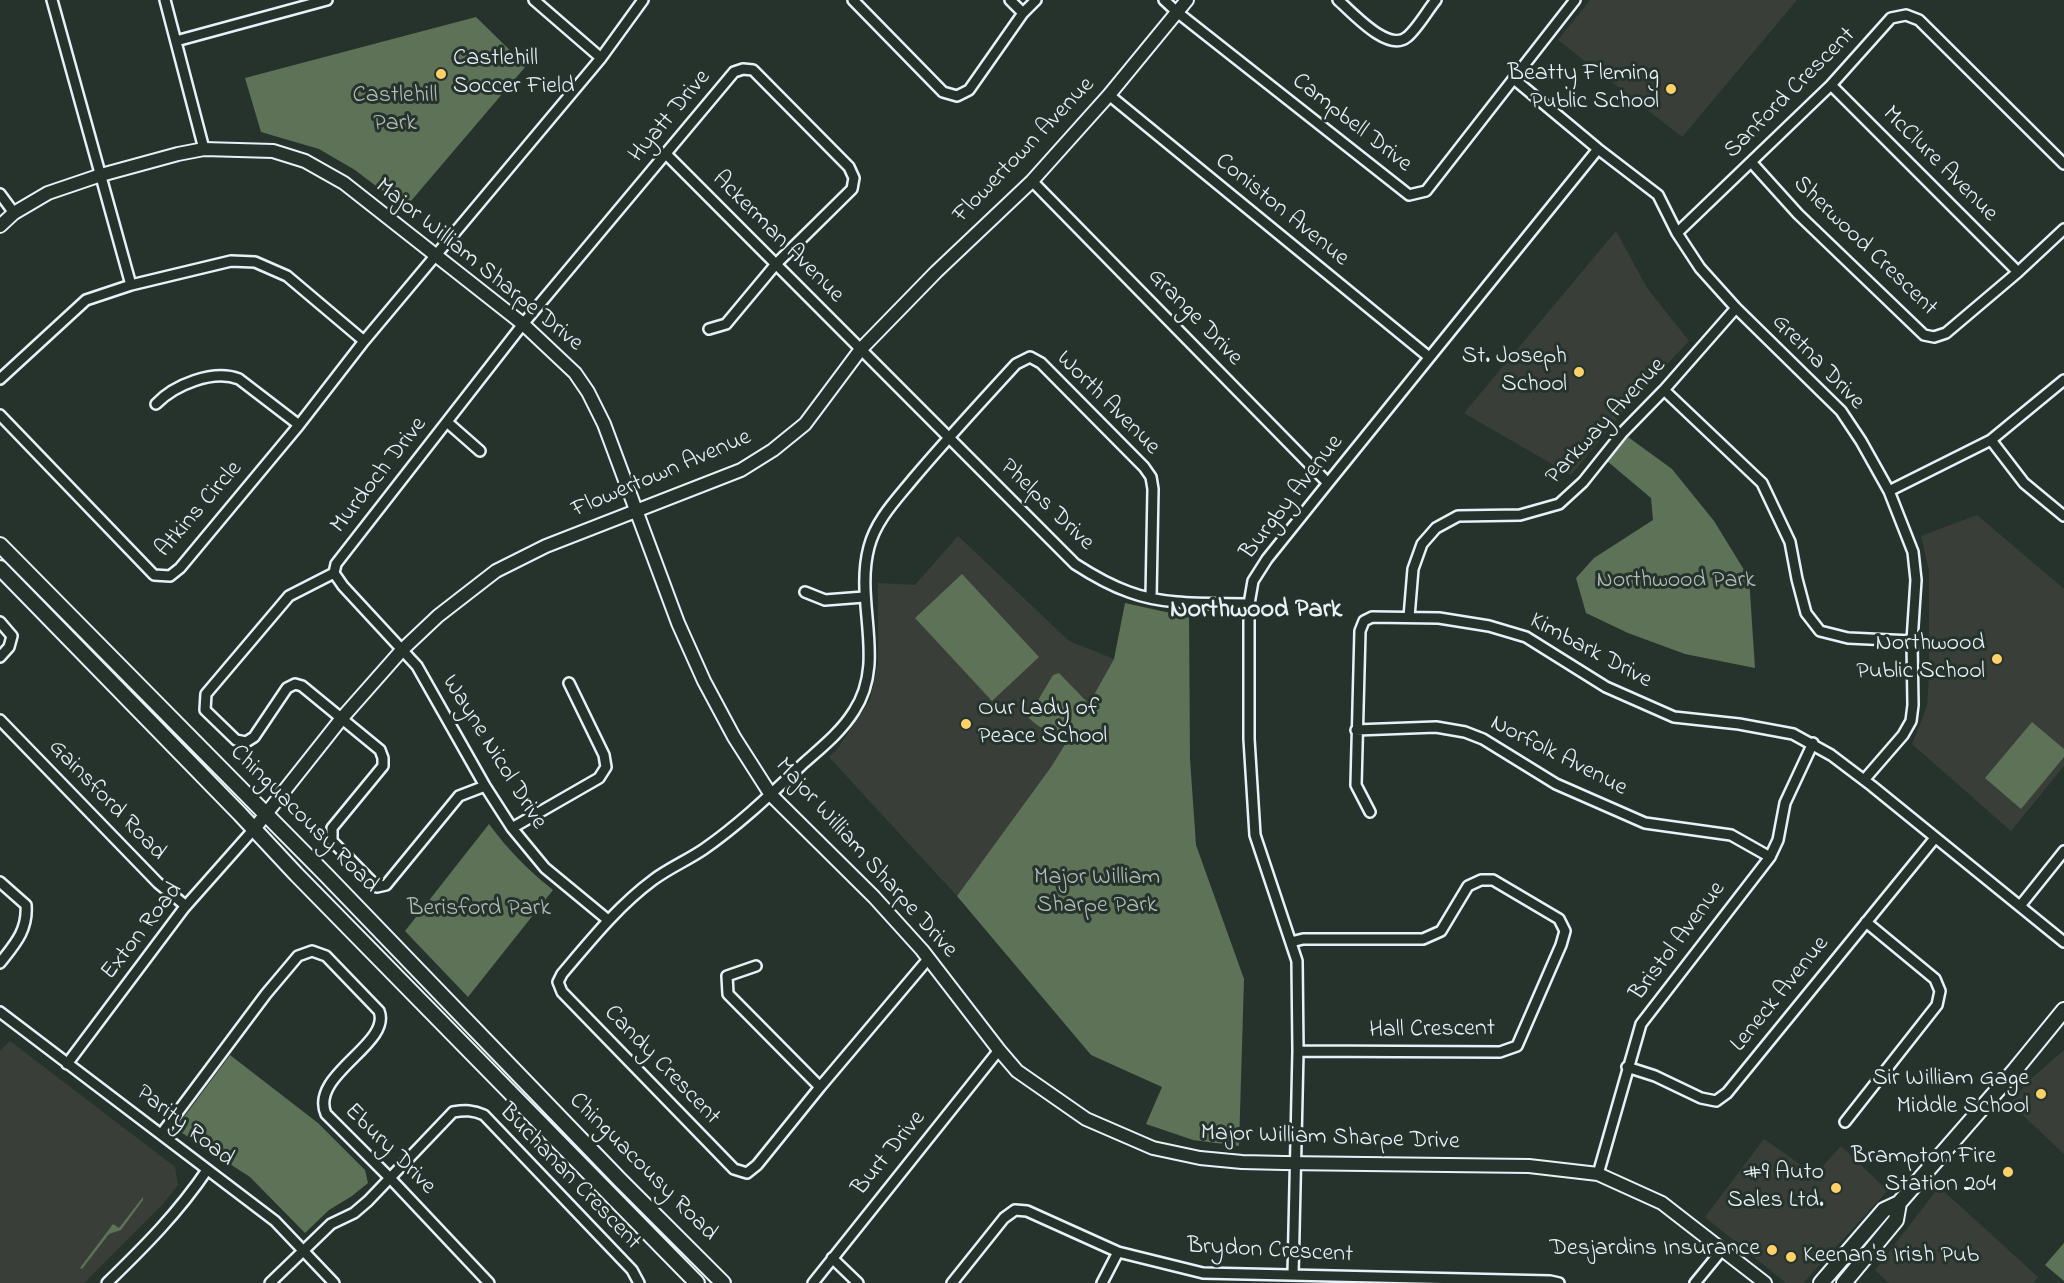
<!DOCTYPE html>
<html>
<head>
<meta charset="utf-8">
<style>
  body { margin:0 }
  canvas { display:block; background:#26332d }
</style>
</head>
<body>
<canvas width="2064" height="1283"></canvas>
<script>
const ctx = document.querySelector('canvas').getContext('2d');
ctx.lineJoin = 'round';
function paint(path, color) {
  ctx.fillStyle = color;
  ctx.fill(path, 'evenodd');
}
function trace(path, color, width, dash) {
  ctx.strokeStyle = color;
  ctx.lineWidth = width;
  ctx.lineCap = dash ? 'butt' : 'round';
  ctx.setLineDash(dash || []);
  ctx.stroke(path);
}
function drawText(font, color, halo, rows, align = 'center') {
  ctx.font = font + ' "Indie Flower",sans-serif';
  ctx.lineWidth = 6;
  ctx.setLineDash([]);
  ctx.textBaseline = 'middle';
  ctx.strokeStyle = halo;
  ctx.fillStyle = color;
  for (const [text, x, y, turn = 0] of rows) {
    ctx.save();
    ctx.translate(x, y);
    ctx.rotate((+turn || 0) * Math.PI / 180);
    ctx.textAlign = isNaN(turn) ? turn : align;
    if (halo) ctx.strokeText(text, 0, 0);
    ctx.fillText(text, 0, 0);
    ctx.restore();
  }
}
const built = new Path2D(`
  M 1590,0 L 1797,0 L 1682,137 L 1558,40 Z
  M 1616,231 L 1647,288 L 1689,341 L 1630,403 L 1571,475 L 1464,413 Z
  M 1977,515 L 2064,589 L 2064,766 L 2011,831 L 1912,744 L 1927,707 L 1929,676 L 1929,570 L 1921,536 Z
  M 958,536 L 1069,641 L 1114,659 L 1097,691 L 1051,767 L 957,896 L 829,757 L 838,748 L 870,700 L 878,664 L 878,583 L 915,585 Z
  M 10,1041 L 175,1167 L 178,1185 L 162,1205 L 84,1283 L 0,1283 L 0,1051 Z
  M 2064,1050 L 2064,1154 L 2010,1103 L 2031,1079 Z
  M 1764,1139 L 1815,1175 L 1841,1146 L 1884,1187 L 1889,1189 L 1803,1283 L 1786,1283 L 1705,1217 Z
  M 1939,1187 L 2038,1277 L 2033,1283 L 1889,1283 L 1875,1270 Z`);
const green = new Path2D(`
  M 476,17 L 526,66 L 405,208 L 355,170 L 319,149 L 261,132 L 245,78 Z
  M 1628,437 L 1672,469 L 1714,521 L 1749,578 L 1755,668 L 1685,654 L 1628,633 L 1586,613 L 1576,578 L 1594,558 L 1653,520 L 1651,498 L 1607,461 Z
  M 962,574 L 1039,657 L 992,701 L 915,618 Z
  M 1125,603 L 1166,612 L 1189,614 L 1190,759 L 1196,845 L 1244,979 L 1239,1146 L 1193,1140 L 1146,1124 L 1162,1087 L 1091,1055 L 957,896 L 1051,767 L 1072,733 C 1054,734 1041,731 1028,717 L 1053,675 L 1059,673 L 1089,704 L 1114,659 Z
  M 2032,722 L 2064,749 L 2064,757 L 2021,809 L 1985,778 Z
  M 489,824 C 508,850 528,870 553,890 L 468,997 L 405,931 Z
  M 230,1055 L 318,1123 L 365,1170 L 368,1183 L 352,1196 L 329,1210 L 305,1233 L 250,1177 L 179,1131 L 178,1125 Z
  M 143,1197 L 143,1200 L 121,1230 L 109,1234 L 82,1269 L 80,1268 L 113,1224 L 119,1228 Z
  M 2064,1243 L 2064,1281 L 2045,1265 Z`);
const minor = new Path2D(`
  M 52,0 L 131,285
  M 165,0 L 204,149
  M 534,0 L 601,58
  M 853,0 L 943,92 L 957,96 L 969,90 L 1023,13 L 1036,0
  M 1010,0 L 1023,13
  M 1164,0 L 1177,12 L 1409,195 L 1426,191 L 1575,0
  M 1338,0 C 1352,12 1388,53 1407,37 C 1417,29 1427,11 1436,0
  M 176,41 L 327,0
  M 1514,79 L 1598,149 L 1658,195 L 1677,233 L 1700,268 L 1736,308 L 1841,411 L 1861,441 L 1889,491 L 1913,552 L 1916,580 L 1912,641 L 1913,705 L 1911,721 L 1903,735 L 1864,780
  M 1831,85 L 2018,272
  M 1109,95 L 1429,357
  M 666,154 L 1075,564 C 1092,575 1109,585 1129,592 C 1166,606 1210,603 1249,604
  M 1752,163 L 1798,214 L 1924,335 L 1934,337 L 1946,333 L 2018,272 L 2064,229
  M 1032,181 L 1328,483
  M 0,194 L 14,213
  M 1677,233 L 1831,85 L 1891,18 L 1906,15 L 1919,20 L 2064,164
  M 0,379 L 86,300 L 131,285 L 231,261 L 255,262 L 287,276 L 364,341
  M 1664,390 L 1762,483 L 1790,542 L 1797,579 L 1806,613 L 1820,631 L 1848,638 L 1912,641
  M 156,404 C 174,385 213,369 239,379 L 299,425
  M 0,415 L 154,575 L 170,576 L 180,568 L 299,425 L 364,341 L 601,58 L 643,0
  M 447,422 L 480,451
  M 1991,440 L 2024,483 L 2064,516
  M 1889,491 L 1991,440 L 2064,380
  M 334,573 L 289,596 L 206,694 L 205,710 L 236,740 L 246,742 L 254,737 L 287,688 L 295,684 L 302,686 L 380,750 L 383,758 L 383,766 L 332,828 L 332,841 L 377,887 L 386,885 L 459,796 L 485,786
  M 805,592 L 825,600 L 864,597
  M 1409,617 L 1413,569 L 1422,544 L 1436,528 L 1458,516 L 1520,515 L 1559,504 L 1583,482 L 1623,432 L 1664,390 L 1736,308
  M 0,622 L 12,636 L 9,647 L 0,657
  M 0,720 L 158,883 L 186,906
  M 1356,730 L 1436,727 L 1465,732 L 1483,739 L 1556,784 L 1645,823 L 1731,835 L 1770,857
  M 1370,812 L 1356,785 L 1360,631 L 1364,621 L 1372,617 L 1439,618 L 1489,626 L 1526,637 L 1606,687 L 1674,717 L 1739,724 L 1793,734 L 1831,755 L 1872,786 L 2064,942
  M 512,828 L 599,778 L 606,767 L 604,755 L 569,683
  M 0,882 L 26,905 C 28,930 15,944 0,963
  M 2020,906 L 2064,851
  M 608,920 L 545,868 L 512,828 L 485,786 L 417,666 L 343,586 L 334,573 L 336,564 L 523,324 L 734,72 L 743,69 L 753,70 L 849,167 L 854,178 L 852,189 L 776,264 L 726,324 L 709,329
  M 1291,942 L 1303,939 L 1423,939 L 1441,931 L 1468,886 L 1481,880 L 1493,880 L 1559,919 L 1565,931 L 1561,945 L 1517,1046 L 1500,1052 L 1298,1051
  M 929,958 L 820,1087 L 757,1165 L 747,1173 L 734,1169 L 562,992 L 558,982 L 562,974 C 590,941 618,906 653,880 C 669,868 688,860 704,849 C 740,824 772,793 804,763 C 822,747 841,732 854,711 C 887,661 854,603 869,547 C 876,520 896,500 913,479 C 946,440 981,402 1016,364 L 1030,357 L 1041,363 L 1144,467 L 1151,477 L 1153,489 L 1151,598
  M 756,966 L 727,976 L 728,994 L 820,1087
  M 0,1012 L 275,1221 L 334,1283
  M 67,1064 L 184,908 L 254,829
  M 1627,1067 L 1655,1076 L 1701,1098 L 1716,1101 L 1727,1093 L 1935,838
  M 1845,1122 L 1937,1005 L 1940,991 L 1935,979 L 1866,922
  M 162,1133 L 266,994 L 298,956 L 312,951 L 326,956 L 379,1011 C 392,1044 309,1075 326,1114 L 390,1178 L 489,1283
  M 1598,1174 L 1641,1024 L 1770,857 L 1778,840 L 1785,803 L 1813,743
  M 832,1258 L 858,1283
  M 1293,1275 L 1298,1051 L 1297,961 L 1255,835 L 1249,739 L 1249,604 L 1253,581 L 1267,559 L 1328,483 L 1598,149
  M 107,1283 C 144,1247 178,1213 207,1170
  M 270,1283 L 331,1224 L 354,1213 L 368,1201 L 453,1112 C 465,1110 473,1110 484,1115 L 632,1270 L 639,1283
  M 813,1283 L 999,1050
  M 952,1283 L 1004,1218 L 1015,1210 L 1027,1211 L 1118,1252 L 1203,1273 L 1550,1281 L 1559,1283
  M 1102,1283 L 1118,1252
  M 1695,1283 L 1722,1250`);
const tertiary = new Path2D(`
  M 0,226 L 14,213 L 48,193 L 101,175 L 178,154 L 204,149 L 273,151 L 305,161 L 344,183 L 523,324 L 575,373 L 588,392 L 604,424 L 678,623 L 704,681 L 734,737 L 771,795 L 874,897 L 922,950 L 999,1050 L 1017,1071 L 1086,1119 L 1153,1148 L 1200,1158 L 1242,1162 L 1284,1163 L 1529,1166 L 1598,1174 L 1662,1203 L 1765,1283
  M 254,829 L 342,718 L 402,650 L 438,616 L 496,571 L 546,546 L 741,470 L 773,450 L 805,424 L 861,349 L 936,272 L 1032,181 L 1109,95 L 1187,0`);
const secondary = new Path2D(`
  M 0,545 L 326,875 L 620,1180 L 723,1283
  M 0,568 L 240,814 L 296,874 L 697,1283
  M 1821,1283 L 1884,1210 L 1899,1203 L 2015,1070 L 2064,1010
  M 1844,1283 L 1896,1220 L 1899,1203`);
const markers = [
  [441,74,6,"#ffd166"],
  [1671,89,6,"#ffd166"],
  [1579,372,6,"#ffd166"],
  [1997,659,6,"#ffd166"],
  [966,724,6,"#ffd166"],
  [2041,1094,6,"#ffd166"],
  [2008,1172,6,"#ffd166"],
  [1836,1188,6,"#ffd166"],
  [1772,1250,6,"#ffd166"],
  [1791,1257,6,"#ffd166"]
];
const poiNames = [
  ["Castlehill",453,60,"left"],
  ["Soccer Field",453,88,"left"],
  ["Beatty Fleming",1659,75],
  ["Public School",1659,103],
  ["St. Joseph",1567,358],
  ["School",1567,386],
  ["Northwood",1985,645],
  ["Public School",1985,673],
  ["Our Lady of",978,710,"left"],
  ["Peace School",978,738,"left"],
  ["Sir William Gage",2029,1080],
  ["Middle School",2029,1108],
  ["Brampton Fire",1996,1158],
  ["Station 204",1996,1186],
  ["#9 Auto",1824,1174],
  ["Sales Ltd.",1824,1202],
  ["Desjardins Insurance",1760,1250],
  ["Keenan's Irish Pub",1803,1257,"left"]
];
const streetNames = [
  ["Sanford Crescent",1791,94,-45],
  ["Hyatt Drive",671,117,-50],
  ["Campbell Drive",1351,124,38],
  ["Flowertown Avenue",1025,151,-46],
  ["McClure Avenue",1939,165,45],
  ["Coniston Avenue",1281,211,39],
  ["Ackerman Avenue",777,238,45],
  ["Sherwood Crescent",1864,247,44],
  ["Major William Sharpe Drive",478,266,39],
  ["Grange Drive",1194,318,46],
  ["Gretna Drive",1817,363,46],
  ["Worth Avenue",1107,404,45],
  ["Parkway Avenue",1607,422,-47],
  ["Flowertown Avenue",662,475,-23],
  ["Murdoch Drive",380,476,-52],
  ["Burgby Avenue",1293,498,-52],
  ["Phelps Drive",1046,506,44],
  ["Atkins Circle",200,510,-49],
  ["Kimbark Drive",1590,652,28],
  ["Wayne Nicol Drive",493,753,58],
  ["Norfolk Avenue",1558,757,27],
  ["Gainsford Road",106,801,46],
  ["Chinguacousy Road",303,820,45],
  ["Major William Sharpe Drive",865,859,48],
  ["Exton Road",143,932,-52],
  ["Bristol Avenue",1679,942,-53],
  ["Leneck Avenue",1781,995,-51],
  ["Hall Crescent",1432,1031,-1],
  ["Candy Crescent",661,1066,46],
  ["Parity Road",184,1127,38],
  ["Major William Sharpe Drive",1330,1139,2],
  ["Ebury Drive",389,1150,45],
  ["Burt Drive",890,1154,-51],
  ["Chinguacousy Road",642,1168,45],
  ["Buchanan Crescent",569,1178,46],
  ["Brydon Crescent",1270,1252,3]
];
const parkNames = [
  ["Castlehill",395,97],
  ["Park",395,125],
  ["Northwood Park",1676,582],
  ["Major William",1097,879],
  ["Sharpe Park",1097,907],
  ["Berisford Park",479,910]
];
const neighbourhoodNames = [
  ["Northwood Park",1256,612]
];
paint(built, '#393f38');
paint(green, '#5d7256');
trace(minor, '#e8f1f8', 14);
trace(tertiary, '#e8f1f8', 16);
trace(secondary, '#e8f1f8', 18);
trace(minor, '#26332d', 9);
trace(tertiary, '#26332d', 12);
trace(secondary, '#26332d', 14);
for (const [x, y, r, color] of markers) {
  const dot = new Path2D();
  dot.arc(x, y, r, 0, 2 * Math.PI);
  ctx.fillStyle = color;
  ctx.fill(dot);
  trace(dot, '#26332d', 2);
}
drawText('24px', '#e8f1f8', '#26332d', poiNames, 'right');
drawText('24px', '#e8f1f8', '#26332d', streetNames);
drawText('24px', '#b0beb7', '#26332d', parkNames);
drawText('bold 26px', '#e8f1f8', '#26332d', neighbourhoodNames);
</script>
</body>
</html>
